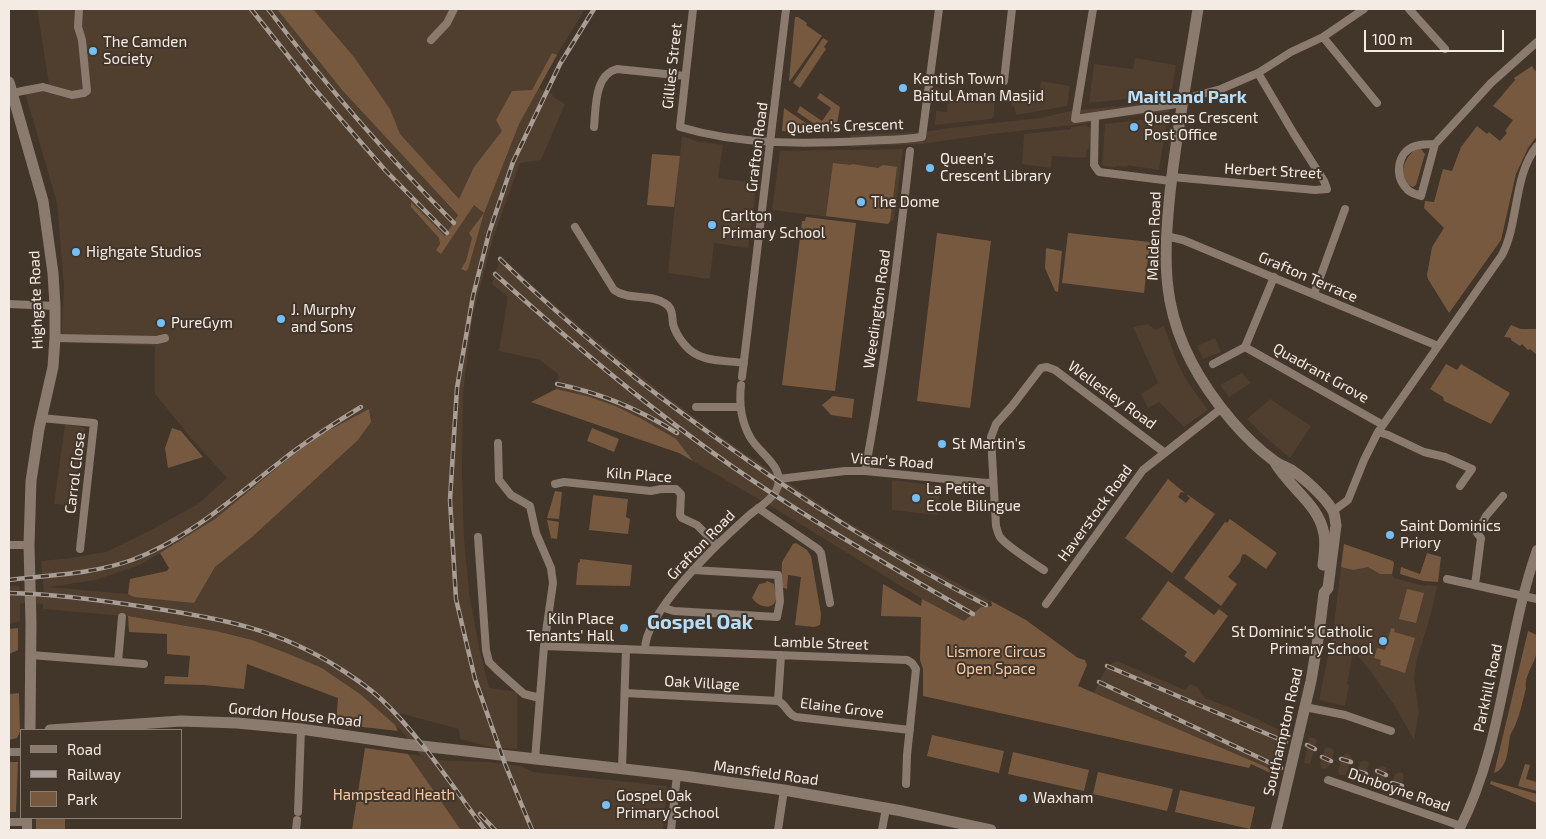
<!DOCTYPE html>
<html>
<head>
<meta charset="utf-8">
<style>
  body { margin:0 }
  #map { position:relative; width:1546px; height:839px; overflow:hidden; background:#42352a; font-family:"Exo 2",sans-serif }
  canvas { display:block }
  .frame { position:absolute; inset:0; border:10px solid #f4ebe4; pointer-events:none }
  .legend { position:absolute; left:20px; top:729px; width:162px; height:90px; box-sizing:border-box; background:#42352a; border:1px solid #897e74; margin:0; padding:6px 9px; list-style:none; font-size:15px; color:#f4ebe4 }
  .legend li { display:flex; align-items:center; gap:10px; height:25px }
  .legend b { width:25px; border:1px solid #897e74 }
  .scale { position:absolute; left:1364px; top:30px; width:140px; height:22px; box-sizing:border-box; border:2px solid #f4ebe4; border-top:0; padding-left:6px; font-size:15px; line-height:18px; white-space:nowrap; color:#f4ebe4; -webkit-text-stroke:4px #42352a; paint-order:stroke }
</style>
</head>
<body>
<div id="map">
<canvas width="1546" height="839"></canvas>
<div class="frame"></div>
<ul class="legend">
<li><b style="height:6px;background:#8b7b6f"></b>Road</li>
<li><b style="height:6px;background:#a99e96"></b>Railway</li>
<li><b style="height:14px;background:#77593f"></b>Park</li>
</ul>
<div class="scale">100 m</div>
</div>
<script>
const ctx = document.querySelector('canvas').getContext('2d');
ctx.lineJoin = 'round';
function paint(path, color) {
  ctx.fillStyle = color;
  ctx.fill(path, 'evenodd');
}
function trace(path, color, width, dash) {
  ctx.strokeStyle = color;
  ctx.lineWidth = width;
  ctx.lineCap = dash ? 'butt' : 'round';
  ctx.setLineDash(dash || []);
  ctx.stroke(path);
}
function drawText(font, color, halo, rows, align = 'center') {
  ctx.font = font + ' "Exo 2",sans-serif';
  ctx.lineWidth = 4;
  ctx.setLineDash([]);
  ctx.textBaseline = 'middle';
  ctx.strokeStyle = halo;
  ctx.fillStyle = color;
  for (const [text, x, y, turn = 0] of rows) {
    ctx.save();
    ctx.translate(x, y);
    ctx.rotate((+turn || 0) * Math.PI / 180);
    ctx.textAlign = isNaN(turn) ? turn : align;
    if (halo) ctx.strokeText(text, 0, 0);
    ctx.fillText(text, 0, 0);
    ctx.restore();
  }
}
const built = new Path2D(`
  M 37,9 L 585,9 L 557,55 L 553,53 L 533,90 L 539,87 L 548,94 L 553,93 L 552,96 L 565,104 L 541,160 L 520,163 L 493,238 L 473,314 L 463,393 L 462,473 L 464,538 L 469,593 L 479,647 L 489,688 L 517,692 L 517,749 L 490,747 L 460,739 L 459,729 L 399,713 L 437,760 L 487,762 L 521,766 L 533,772 L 667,786 L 663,830 L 461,830 L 408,754 L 421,756 L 400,729 L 356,723 L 360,694 L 322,668 L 251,640 L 216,631 L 135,617 L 43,609 L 43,604 L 20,603 L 20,621 L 9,624 L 9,586 L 19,586 L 20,590 L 44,592 L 41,561 L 71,558 L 106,552 L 149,531 L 198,504 L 227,478 L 191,438 L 155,394 L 155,346 L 61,342 L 64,286 L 57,203 L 23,86 L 49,84 ZM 160,553 L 169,568 L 167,571 L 130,579 L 128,594 L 49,587 L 95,580 L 140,565 Z
  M 1135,58 L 1176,65 L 1172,90 L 1136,98 L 1089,103 L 1094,64 L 1133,69 Z
  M 1041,81 L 1070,86 L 1067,106 L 1016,115 L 1014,106 L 1011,107 L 1012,98 L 1021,98 L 1021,95 L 1039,92 Z
  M 994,94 L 994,116 L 991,119 L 935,125 L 936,111 L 947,112 L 948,95 L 965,97 L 965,96 Z
  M 1171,97 L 1169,112 L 1103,119 L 1083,124 L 992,134 L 921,144 L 851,147 L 851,135 L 924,132 L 948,128 L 1040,118 L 1075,110 L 1126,106 Z
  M 1164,117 L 1167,121 L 1159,170 L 1128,165 L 1127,167 L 1116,166 L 1116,167 L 1102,166 L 1105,124 Z
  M 1086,125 L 1091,129 L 1089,149 L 1087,149 L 1086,158 L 1052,156 L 1051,168 L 1022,164 L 1024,134 L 1071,129 L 1071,127 Z
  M 682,136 L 696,141 L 723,145 L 718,178 L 757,183 L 748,248 L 714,243 L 710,279 L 668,273 Z
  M 903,149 L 894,219 L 888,224 L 772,210 L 780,151 Z
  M 501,256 L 544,296 L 581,327 L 666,396 L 724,439 L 844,520 L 918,562 L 991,601 L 977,610 L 964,622 L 922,599 L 779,511 L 679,453 L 531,402 L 556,390 L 558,374 L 540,360 L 499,351 L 508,297 L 492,284 Z
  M 1148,324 L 1155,330 L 1164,326 L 1177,362 L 1187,381 L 1208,410 L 1184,427 L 1159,402 L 1148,408 L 1141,394 L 1158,383 L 1133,327 Z
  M 1215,338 L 1221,352 L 1203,359 L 1197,346 Z
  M 1242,373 L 1251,383 L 1229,397 L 1220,385 Z
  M 1270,399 L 1311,426 L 1290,458 L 1264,436 L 1247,419 Z
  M 65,424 L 85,428 L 73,506 L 54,504 Z
  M 892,480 L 941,486 L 937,515 L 892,510 Z
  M 1344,544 L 1393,561 L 1394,564 L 1392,574 L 1394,578 L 1424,586 L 1428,585 L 1437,586 L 1431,614 L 1417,659 L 1414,678 L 1419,713 L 1414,740 L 1396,708 L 1372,673 L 1347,643 L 1344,647 L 1352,657 L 1347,684 L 1349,685 L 1345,706 L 1319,700 L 1333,631 Z
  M 1117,661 L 1185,690 L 1190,684 L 1197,687 L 1205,698 L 1244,713 L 1288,734 L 1280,773 L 1094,693 L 1107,666 Z
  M 1309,738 L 1315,738 L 1317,741 L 1310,764 L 1304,763 Z
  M 1328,747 L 1333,749 L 1334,753 L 1329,767 L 1325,769 L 1321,768 L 1320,764 L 1325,748 Z
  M 1347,753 L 1350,755 L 1352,759 L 1346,774 L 1345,775 L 1340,775 L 1338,770 L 1343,755 Z
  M 1364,760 L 1367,761 L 1369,764 L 1364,780 L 1360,782 L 1355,777 L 1360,762 Z
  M 1382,766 L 1386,767 L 1387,771 L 1382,786 L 1376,788 L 1372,783 L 1378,768 Z
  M 1399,772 L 1403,773 L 1404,778 L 1400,791 L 1398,793 L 1394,794 L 1390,789 L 1395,774 Z`);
const green = new Path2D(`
  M 277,9 L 313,9 L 354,57 L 390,109 L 400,134 L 459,199 L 474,167 L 502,131 L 496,120 L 512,91 L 532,90 L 552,53 L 557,55 L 519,124 L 484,213 L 468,269 L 466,271 L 461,269 L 466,261 L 472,238 L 469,233 L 484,213 L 474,205 L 441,254 L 436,250 L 440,244 L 439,238 L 411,207 L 411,202 L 445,236 L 458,215 L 343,91 Z
  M 795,17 L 798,17 L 807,23 L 806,25 L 822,36 L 790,81 L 789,80 Z
  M 823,38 L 828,41 L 824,47 L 826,49 L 800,88 L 793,83 Z
  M 1532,66 L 1535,71 L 1537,69 L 1537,136 L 1528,148 L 1516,174 L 1501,240 L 1449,313 L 1428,279 L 1427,275 L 1432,247 L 1444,228 L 1424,208 L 1425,201 L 1434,202 L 1443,169 L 1452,171 L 1461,147 L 1477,126 L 1487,134 L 1489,132 L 1500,141 L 1507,133 L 1505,131 L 1513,120 L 1493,106 L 1515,80 L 1514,78 Z
  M 820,93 L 840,107 L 836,129 L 834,132 L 826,132 L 797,112 L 800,106 L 822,121 L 831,108 L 817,98 Z
  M 784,108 L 816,130 L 816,132 L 782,131 Z
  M 1416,149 L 1421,149 L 1425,154 L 1416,185 L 1413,187 C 1395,180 1404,157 1416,149 Z
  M 652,154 L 680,156 L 674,207 L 647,205 Z
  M 833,163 L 851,165 L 852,164 L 878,168 L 883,165 L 897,167 L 890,221 L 888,224 L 826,216 Z
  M 806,217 L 856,223 L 835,391 L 782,385 L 802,221 L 805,221 Z
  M 937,233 L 991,241 L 970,408 L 917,401 Z
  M 1068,233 L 1150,242 L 1144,293 L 1062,283 Z
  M 1046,248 L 1062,251 L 1058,292 L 1055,291 L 1045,268 Z
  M 1511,325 L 1521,329 L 1537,329 L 1537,355 L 1530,349 L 1528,350 L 1522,344 L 1520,346 L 1511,340 L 1511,338 L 1504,337 Z
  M 1446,364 L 1457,370 L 1461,364 L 1510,393 L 1491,424 L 1444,401 L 1443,397 L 1430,389 Z
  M 556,389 L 590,397 L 615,406 L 640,418 L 676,439 L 693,461 L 679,453 L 531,402 Z
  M 833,396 L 854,399 L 852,418 L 831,415 L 822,405 Z
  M 369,409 L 371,422 L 357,441 L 252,537 L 215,567 L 194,603 L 134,597 L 128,594 L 130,579 L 167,571 L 169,568 L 160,553 L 215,519 L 289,458 L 322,434 Z
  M 172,428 L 181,431 L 203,457 L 168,468 L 165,448 Z
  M 592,428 L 619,439 L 614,452 L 587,441 Z
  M 1168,479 L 1185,493 L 1181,492 L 1178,497 L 1186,503 L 1190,498 L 1187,496 L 1188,495 L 1215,514 L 1172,573 L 1125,538 Z
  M 555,491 L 562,492 L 559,519 L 547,518 Z
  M 593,495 L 628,499 L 626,517 L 630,519 L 628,534 L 589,530 Z
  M 1230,519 L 1277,553 L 1266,569 L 1245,554 L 1242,555 L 1240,562 L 1228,577 L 1237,584 L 1221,606 L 1184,578 L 1225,522 L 1227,523 Z
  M 547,520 L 559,522 L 557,539 L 551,538 Z
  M 796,543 L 807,550 L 811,556 L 821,614 L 820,625 L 814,627 L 795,625 L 801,577 L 788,575 L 787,589 L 781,587 L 782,562 L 793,544 Z
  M 1344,544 L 1393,561 L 1394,564 L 1392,574 L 1380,574 L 1368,567 L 1353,570 L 1341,567 Z
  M 1427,553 L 1441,557 L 1438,582 L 1423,581 L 1400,574 L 1401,567 L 1420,574 Z
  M 580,559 L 632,565 L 630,586 L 576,585 L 578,563 L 580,562 Z
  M 767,581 L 774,584 L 775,591 L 777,592 C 778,611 761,610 752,598 L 759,584 L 765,583 Z
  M 1168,581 L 1214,615 L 1219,609 L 1228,616 L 1194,663 L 1184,656 L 1187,652 L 1141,619 Z
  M 883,584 L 921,606 L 922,599 L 964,621 L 981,607 L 992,606 L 991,601 L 1026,620 L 1078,658 L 1085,660 L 1087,665 L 1078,686 L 1280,773 L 1279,777 L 1251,764 L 1249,768 L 923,696 L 923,669 L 920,660 L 921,617 L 881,616 Z
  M 1407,589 L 1424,593 L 1416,623 L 1399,619 Z
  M 128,616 L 216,631 L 252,640 L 289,654 L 322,668 L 360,694 L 395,725 L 398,731 L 336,724 L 338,698 L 247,664 L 244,689 L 204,685 L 164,684 L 165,676 L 188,677 L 190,656 L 167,654 L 167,634 L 129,632 Z
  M 18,628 L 18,650 L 9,654 L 9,629 Z
  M 1391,628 L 1395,629 L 1394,632 L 1415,638 L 1405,673 L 1380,665 L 1381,660 L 1374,658 L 1377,648 L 1385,650 Z
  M 1528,631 L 1537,635 C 1537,641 1538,648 1536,655 C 1533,666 1524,677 1526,688 C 1523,700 1520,714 1515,726 C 1514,729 1511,732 1510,736 C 1508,747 1508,769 1494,773 Z
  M 19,693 L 20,732 L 17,738 L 9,740 L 9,694 Z
  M 932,735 L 1004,751 L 999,773 L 927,756 Z
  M 365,748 L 408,754 L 461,830 L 352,830 Z
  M 1013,752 L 1089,770 L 1084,791 L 1008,774 Z
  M 9,762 L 18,762 L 16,812 L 9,812 Z
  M 1525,764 L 1530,765 L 1526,779 L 1537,782 L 1537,791 L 1518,786 Z
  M 1098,772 L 1173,789 L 1167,811 L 1093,794 Z
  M 1491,781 L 1537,794 L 1537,803 L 1490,784 Z
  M 1180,790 L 1255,807 L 1250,829 L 1175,812 Z
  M 36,818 L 65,818 L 65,830 L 36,830 Z`);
const minor = new Path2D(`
  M 693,9 L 680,127 C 740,145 803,144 864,141 C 883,140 903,140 922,137 L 939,9
  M 1093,9 L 1075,119 L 1177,104 L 1191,97 L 1221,89 L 1258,73 L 1291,52 L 1323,37 L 1364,9
  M 1409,9 L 1445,49
  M 1323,37 L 1377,103
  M 431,40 L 447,23 L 454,9
  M 1004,81 L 1012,9
  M 12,93 L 43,87 L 72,95 L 84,93 L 87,91 L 82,40 L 78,27 L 79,9
  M 1095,117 L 1094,165 L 1099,172 L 1171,181
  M 594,127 C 596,108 594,75 617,69 L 685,76
  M 1435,144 C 1429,144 1422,144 1415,146 C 1397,152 1394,176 1407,189 C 1410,193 1416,194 1421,196 L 1435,144 L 1491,83 L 1537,42
  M 1172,177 L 1315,190 L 1327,189 L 1324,181 L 1294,134 L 1258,73
  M 575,227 L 614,290 C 629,301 651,293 666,304 C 673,309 672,316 673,324 C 675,332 679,338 684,344 C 699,363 722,360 744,363
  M 1166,236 L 1183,240 L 1438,346
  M 1314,294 L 1345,209
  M 9,304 L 55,306
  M 55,338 L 157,340 L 165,338
  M 1245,347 L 1383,425
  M 1213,364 L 1245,347 L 1274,277
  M 742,377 L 786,9
  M 696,407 L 740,407
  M 41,418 L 94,423 L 80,549
  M 1378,432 L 1388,435 L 1424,452 L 1445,457 L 1472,469 L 1460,486
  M 498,443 L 499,480 L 511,495 L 530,506 L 536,533 L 551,568 L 553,583 L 544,646 L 535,760
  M 865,471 C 885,365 898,258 910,151
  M 779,479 L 845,471 L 865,471 L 987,483 L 993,482
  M 555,484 L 564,482 L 651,491 L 661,489 L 676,489 L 681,494 L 680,515 L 682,518 L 697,525 L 717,545
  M 758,508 L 818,549 L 821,553 L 830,603
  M 1333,511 L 1348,500 L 1364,460 L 1378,432 L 1502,255 C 1519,223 1513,176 1537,146
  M 478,537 L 486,650 L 489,662 L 497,670 L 524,694 L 540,698
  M 9,545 L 29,545
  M 1044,570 C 1034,563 1006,546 1000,537 C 998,534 997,529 996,526 L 991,437 L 996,424 L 1012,406 L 1041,368 L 1047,367 L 1055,370 L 1165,453
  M 1447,579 L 1537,599
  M 1475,585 L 1481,538 L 1477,533 L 1486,516 L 1503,496
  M 1046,604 L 1143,470 L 1222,408
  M 664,608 L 674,611 L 777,617 L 780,601 L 778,575 L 693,570
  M 544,646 L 907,660 L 912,663 L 916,669 L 907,755 L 906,784
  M 645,650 C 644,613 718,543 745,519 C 755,509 768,504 776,491 C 788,468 759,454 750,437 C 741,421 739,403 741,385
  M 31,655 L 144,664
  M 118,662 L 122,617
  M 625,693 L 778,701 C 787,705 787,714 796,717 L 910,730
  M 778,701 L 781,655
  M 1305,707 L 1345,715 L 1391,731
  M 9,752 L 21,752
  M 622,769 L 626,649
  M 1328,780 L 1461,826
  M 298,812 L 301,729
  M 9,822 L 27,822
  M 296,830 L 297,820
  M 671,830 L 677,775
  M 778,830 L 784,790
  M 882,830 L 886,808`);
const tertiary = new Path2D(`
  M 27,830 L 27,818
  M 1459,830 C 1504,743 1505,641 1537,550`);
const secondary = new Path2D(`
  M 1198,9 C 1188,73 1175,138 1169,203 C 1166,236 1164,269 1170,301 C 1178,345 1203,387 1232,421 C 1244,435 1258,449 1273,460 C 1279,465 1287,467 1293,471 C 1305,479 1326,498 1333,511 C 1335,515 1335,520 1336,525 L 1328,588 L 1324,593 L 1319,633 L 1311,681 L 1276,830
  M 9,82 L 43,201 L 53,273 L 55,306 L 55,338 L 53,367 L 39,429 L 31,481 L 29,545 L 31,623 L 30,730
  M 1274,461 C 1288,487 1319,504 1324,534 C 1326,544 1324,555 1323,565
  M 50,730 L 181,721 L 237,723 L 301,729 L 404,744 L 677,775 L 784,790 L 902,811 L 991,830`);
const rail = new Path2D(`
  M 251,9 L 312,86 L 385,170 L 447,233
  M 268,9 C 325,84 387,156 454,223
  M 500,259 C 537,295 576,329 616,362 C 647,388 680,412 712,435 C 799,498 890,556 986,605
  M 495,274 C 587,357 683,437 787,503 C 847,542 910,578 973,614
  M 557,384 C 601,393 639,409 677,433
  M 9,580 C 49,575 93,574 132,560 C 188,539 233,498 280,462 C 306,441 333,424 361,407
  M 9,593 C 54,594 100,600 145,607 C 219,618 278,628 342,670 C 356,679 369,688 381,699 C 422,738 452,786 485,830
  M 1107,666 L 1286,742
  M 1099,682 L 1281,768
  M 1307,745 L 1315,749
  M 1322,757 L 1331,761
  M 1341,759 L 1351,762
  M 1357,771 L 1366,774
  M 1377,771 L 1386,775
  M 1392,783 L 1402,786
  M 480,814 L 495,830
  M 532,830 L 505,764 L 475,679 L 456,599 L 450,500 L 457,388 L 473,296 L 489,233 L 513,162 L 560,64 L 594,9`);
const markers = [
  [93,51,5,"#74c0f6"],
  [903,88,5,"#74c0f6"],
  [1134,127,5,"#74c0f6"],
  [930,168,5,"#74c0f6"],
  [861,202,5,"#74c0f6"],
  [712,225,5,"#74c0f6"],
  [76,252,5,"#74c0f6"],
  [281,319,5,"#74c0f6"],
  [161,323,5,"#74c0f6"],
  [942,444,5,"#74c0f6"],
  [916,498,5,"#74c0f6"],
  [1390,535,5,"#74c0f6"],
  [624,628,5,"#74c0f6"],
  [1383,641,5,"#74c0f6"],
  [1023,798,5,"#74c0f6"],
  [606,805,5,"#74c0f6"]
];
const poiNames = [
  ["The Camden",103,42],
  ["Society",103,59],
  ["Kentish Town",913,79],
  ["Baitul Aman Masjid",913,96],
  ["Queens Crescent",1144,118],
  ["Post Office",1144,135],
  ["Queen's",940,159],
  ["Crescent Library",940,176],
  ["The Dome",871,202],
  ["Carlton",722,216],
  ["Primary School",722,233],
  ["Highgate Studios",86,252],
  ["J. Murphy",291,310],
  ["and Sons",291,327],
  ["PureGym",171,323],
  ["St Martin's",952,444],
  ["La Petite",926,489],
  ["Ecole Bilingue",926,506],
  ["Saint Dominics",1400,526],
  ["Priory",1400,543],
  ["Kiln Place",614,619,"right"],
  ["Tenants' Hall",614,636,"right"],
  ["St Dominic's Catholic",1373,632,"right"],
  ["Primary School",1373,649,"right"],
  ["Gospel Oak",616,796],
  ["Primary School",616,813],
  ["Waxham",1033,798]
];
const streetNames = [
  ["Gillies Street",672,66,-84],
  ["Queen's Crescent",845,126,-2],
  ["Grafton Road",757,147,-83],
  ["Herbert Street",1273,171,3],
  ["Malden Road",1154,236,-88],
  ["Grafton Terrace",1308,277,23],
  ["Highgate Road",36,300,-92],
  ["Weedington Road",877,309,-82],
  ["Quadrant Grove",1321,373,29],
  ["Wellesley Road",1112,395,36],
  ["Vicar's Road",892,461,4],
  ["Carrol Close",75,473,-83],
  ["Kiln Place",639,475,4],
  ["Haverstock Road",1095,513,-54],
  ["Grafton Road",701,545,-46],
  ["Lamble Street",821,643,2],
  ["Oak Village",702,683,3],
  ["Parkhill Road",1488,688,-78],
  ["Elaine Grove",842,708,7],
  ["Gordon House Road",295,715,6],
  ["Southampton Road",1283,732,-77],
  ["Mansfield Road",766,773,8],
  ["Dunboyne Road",1399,790,19]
];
const parkNames = [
  ["Lismore Circus",996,652],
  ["Open Space",996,669],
  ["Hampstead Heath",394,795]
];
const quarterNames = [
  ["Maitland Park",1187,97]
];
const districtNames = [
  ["Gospel Oak",700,622]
];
paint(built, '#503e2f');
paint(green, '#77593f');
trace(minor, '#8b7b6f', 8);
trace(tertiary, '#8b7b6f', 10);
trace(secondary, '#8b7b6f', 11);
trace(rail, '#a99e96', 4.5);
trace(rail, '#42352a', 2.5, [8]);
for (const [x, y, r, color] of markers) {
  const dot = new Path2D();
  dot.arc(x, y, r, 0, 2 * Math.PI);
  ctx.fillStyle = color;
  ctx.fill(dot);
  trace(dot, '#42352a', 2);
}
drawText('15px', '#f4ebe4', '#42352a', poiNames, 'left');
drawText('15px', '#f4ebe4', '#42352a', streetNames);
drawText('15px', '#f7caa4', '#42352a', parkNames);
drawText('bold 18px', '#b6dffd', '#42352a', quarterNames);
drawText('bold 20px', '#b6dffd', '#42352a', districtNames);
</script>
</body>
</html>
